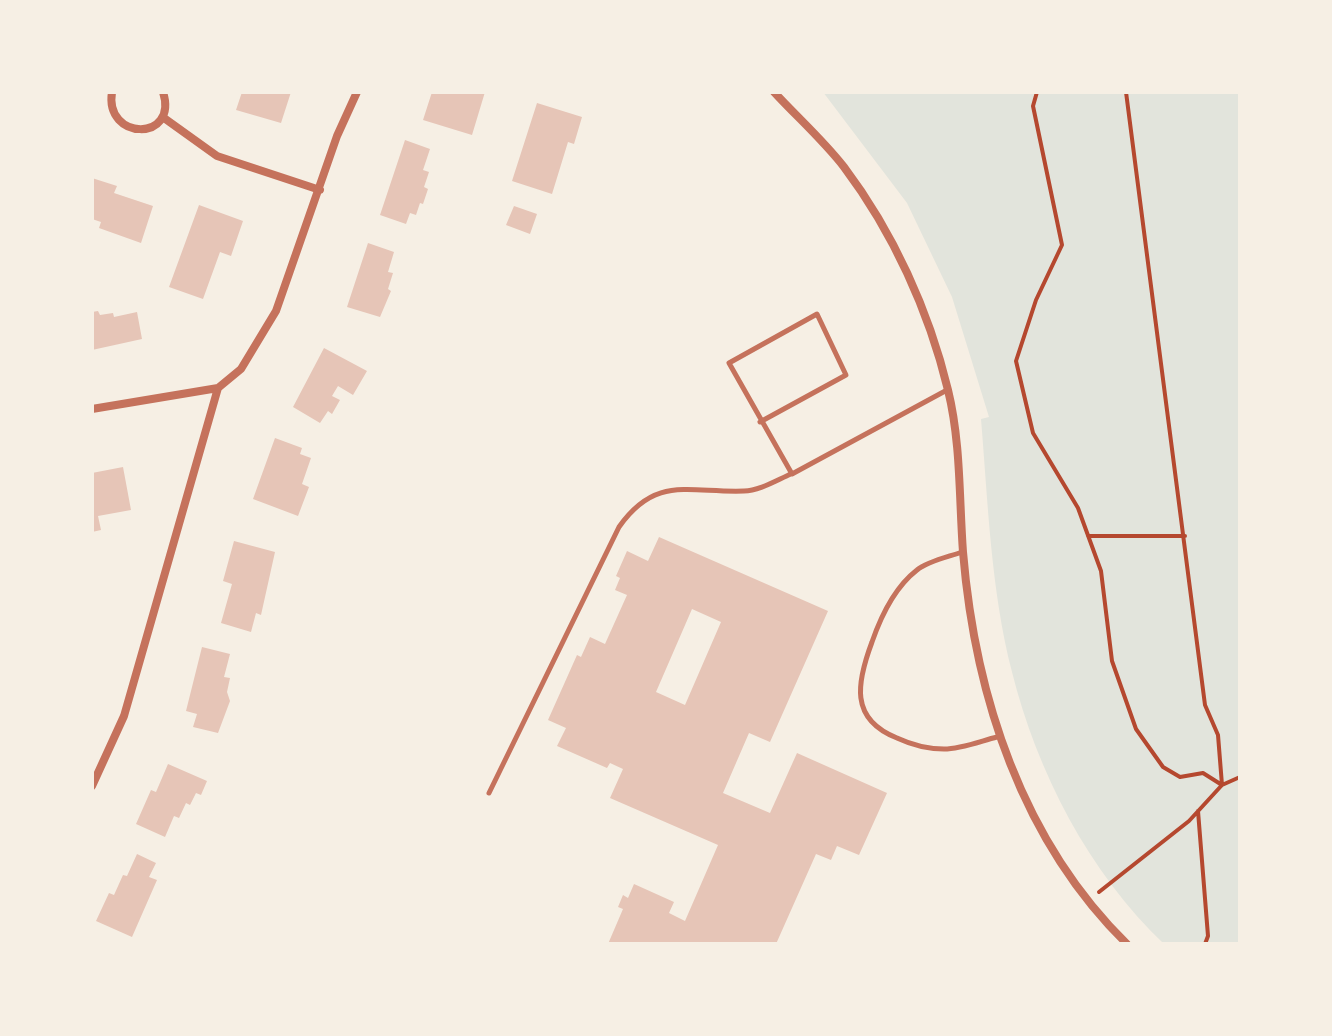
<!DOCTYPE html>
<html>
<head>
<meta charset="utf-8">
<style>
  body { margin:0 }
  #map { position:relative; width:1332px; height:1036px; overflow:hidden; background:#f6efe4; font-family:Figtree,sans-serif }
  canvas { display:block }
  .frame { position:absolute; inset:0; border:94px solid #f6efe4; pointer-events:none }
</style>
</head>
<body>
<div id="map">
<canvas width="1332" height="1036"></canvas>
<div class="frame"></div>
</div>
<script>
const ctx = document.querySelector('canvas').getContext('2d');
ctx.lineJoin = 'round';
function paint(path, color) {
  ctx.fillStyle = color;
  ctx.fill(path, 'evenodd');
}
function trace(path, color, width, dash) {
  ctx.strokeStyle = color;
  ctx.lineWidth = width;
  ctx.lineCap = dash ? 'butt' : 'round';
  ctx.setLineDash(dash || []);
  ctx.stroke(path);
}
const green = new Path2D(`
  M 823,92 L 1240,92 L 1240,944 L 1164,944 C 1089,873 1037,772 1012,672 C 991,591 988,503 981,419 L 989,417 L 952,297 L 907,203 Z`);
const building = new Path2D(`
  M 242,92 L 291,92 L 281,123 L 236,110 Z
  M 432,92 L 485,92 L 472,135 L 423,120 Z
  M 537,103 L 582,117 L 574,144 L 568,142 L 552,194 L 512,181 Z
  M 405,140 L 430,149 L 423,170 L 429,172 L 424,187 L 428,189 L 423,204 L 420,203 L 416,215 L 410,213 L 406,224 L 380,215 Z
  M 92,178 L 117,186 L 114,193 L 153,206 L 141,243 L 99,228 L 101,222 L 92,219 Z
  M 199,205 L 243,221 L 231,256 L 220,252 L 203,299 L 169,287 Z
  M 514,206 L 537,214 L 530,234 L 506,225 Z
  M 368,243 L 394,252 L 388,272 L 393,273 L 388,289 L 391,291 L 380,317 L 347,307 Z
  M 98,311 L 100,315 L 113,313 L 114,317 L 137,312 L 142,339 L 92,350 L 92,312 Z
  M 324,348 L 367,371 L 353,395 L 338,386 L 332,396 L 340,400 L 332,414 L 328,411 L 320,423 L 293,407 Z
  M 275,438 L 302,448 L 300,454 L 311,458 L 302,484 L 309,487 L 298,516 L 253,499 Z
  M 123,467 L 131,510 L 98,516 L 101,530 L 92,532 L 92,473 Z
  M 659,537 L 828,611 L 770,742 L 749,733 L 723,793 L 770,813 L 797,753 L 887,793 L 859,855 L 837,846 L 831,860 L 816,854 L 776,944 L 608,944 L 623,909 L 618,907 L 623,895 L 628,898 L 634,884 L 674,902 L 669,913 L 685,921 L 718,845 L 610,798 L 623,769 L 610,763 L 607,768 L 557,746 L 566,728 L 548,720 L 577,655 L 581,657 L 590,637 L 605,644 L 627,595 L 615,590 L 620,578 L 616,576 L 627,551 L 648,561 ZM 692,609 L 721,622 L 685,705 L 656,692 Z
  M 234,541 L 275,552 L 261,615 L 256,613 L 251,632 L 221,623 L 232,584 L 223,581 Z
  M 202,647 L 230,654 L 224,677 L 230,678 L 227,692 L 230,701 L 218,733 L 193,727 L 197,714 L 186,711 Z
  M 168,764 L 207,781 L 201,795 L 196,793 L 190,805 L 186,803 L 179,818 L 174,816 L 165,837 L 136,824 L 151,790 L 156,792 Z
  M 137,854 L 156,863 L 149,877 L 157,880 L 132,937 L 96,921 L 109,893 L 114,895 L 123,875 L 127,876 Z`);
const path = new Path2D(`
  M 1037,92 L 1033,106 L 1062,245 L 1036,300 L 1016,361 L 1033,433 L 1078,508 L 1101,571 L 1112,661 L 1136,729 L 1163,767 L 1180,777 L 1203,773 L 1222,785
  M 1126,92 L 1205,705 L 1218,735 L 1222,785
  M 1088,536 L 1185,536
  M 1198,811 L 1208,936 L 1205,944
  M 1099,892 L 1189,821 L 1222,785 L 1240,777`);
const service = new Path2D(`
  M 760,422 L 846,375 L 817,314 L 729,363 L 792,474 L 947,390
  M 962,552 C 948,557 928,561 917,570 C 895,587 881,616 872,642 C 857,682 849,719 897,738 C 912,745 927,749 944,749 C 961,749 981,741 997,737
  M 489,793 L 619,527 C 656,475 688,493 744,491 C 759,491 777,480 791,474`);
const minor = new Path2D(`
  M 112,92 C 104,141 179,142 163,92
  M 774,92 C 797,117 823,140 844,167 C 893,232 929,311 948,390 C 961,443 959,498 963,552 C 975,696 1022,841 1127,944
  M 164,118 L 217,156 L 320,190
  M 92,409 L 218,388 L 241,369 L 276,311 L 337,136 L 357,92
  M 92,786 L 124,716 L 218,388`);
paint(green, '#e2e4dc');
paint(building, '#e6c5b7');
trace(path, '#b5482f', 4);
trace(service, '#c5725c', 5);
trace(minor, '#c5725c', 8);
</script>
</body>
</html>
